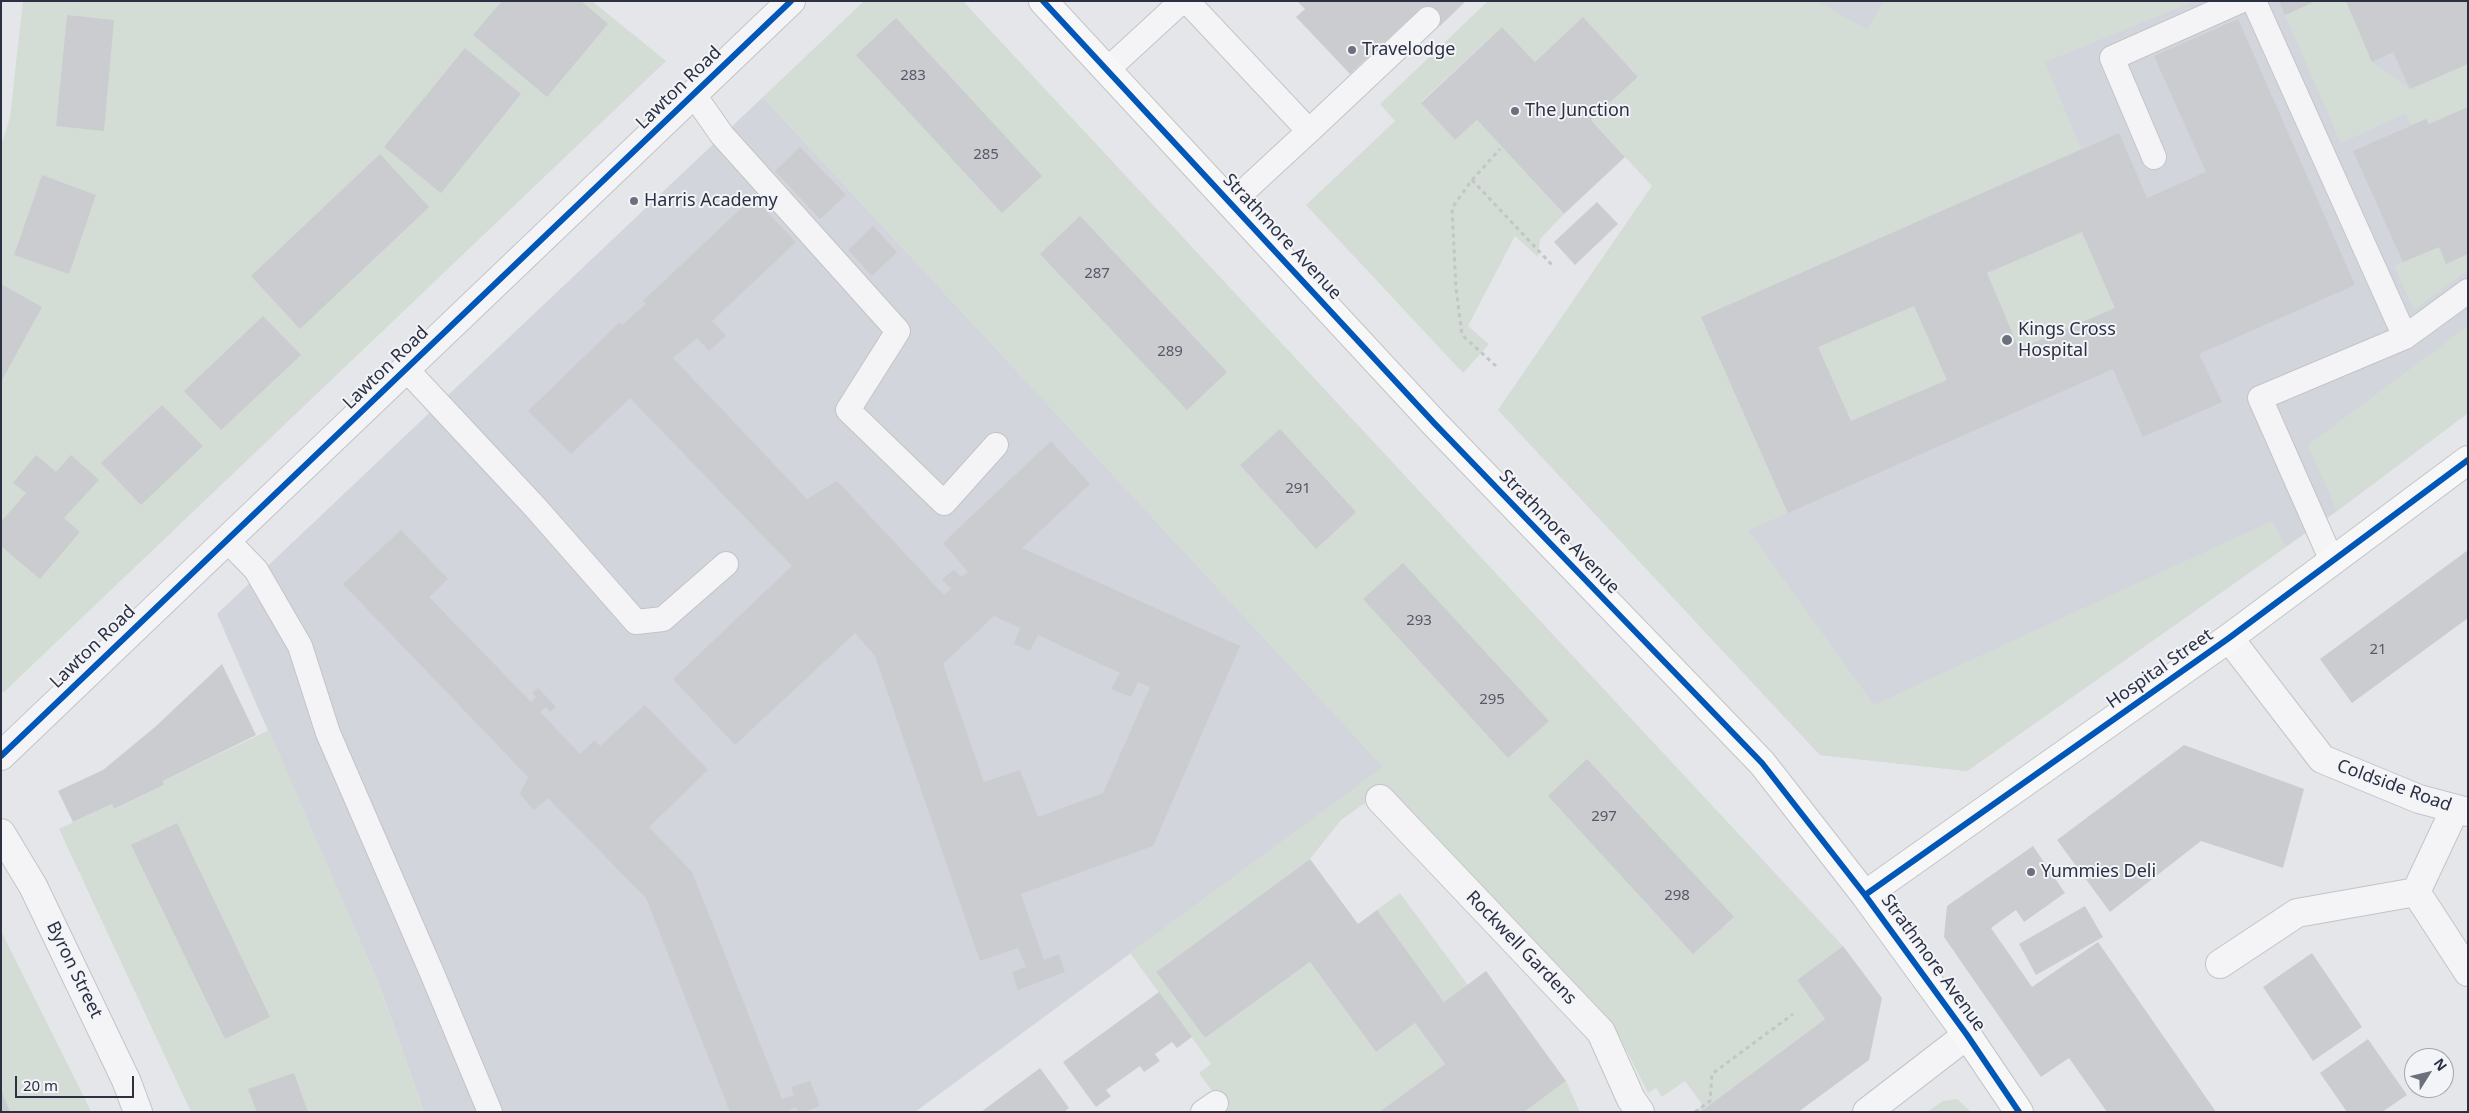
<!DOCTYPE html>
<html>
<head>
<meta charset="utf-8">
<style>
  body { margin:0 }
  #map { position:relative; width:2469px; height:1113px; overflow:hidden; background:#e5e6e9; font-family:"Noto Sans",sans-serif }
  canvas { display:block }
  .frame { position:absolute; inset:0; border:2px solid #2b3043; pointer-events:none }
  .north { position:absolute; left:2404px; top:1048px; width:50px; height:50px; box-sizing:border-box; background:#f3f4f8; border:1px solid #a3a6b0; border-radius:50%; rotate:54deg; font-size:14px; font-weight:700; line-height:20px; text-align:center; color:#2b3043 }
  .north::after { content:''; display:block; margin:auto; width:18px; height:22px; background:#6c707d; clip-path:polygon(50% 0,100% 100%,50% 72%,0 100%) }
  .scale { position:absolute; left:15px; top:1076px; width:119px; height:22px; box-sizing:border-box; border:2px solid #2b3043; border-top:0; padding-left:6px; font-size:15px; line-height:18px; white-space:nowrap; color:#2b3043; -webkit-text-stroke:4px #f3f4f8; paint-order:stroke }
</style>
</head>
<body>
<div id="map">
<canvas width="2469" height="1113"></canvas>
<div class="frame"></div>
<div class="north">N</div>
<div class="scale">20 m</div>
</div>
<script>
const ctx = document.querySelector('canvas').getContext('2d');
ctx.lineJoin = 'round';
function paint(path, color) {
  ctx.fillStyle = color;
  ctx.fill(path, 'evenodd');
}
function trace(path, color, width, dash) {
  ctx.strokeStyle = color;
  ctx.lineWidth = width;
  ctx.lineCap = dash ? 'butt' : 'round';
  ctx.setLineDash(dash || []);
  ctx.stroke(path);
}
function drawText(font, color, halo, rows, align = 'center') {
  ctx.font = font + ' "Noto Sans",sans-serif';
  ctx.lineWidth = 4;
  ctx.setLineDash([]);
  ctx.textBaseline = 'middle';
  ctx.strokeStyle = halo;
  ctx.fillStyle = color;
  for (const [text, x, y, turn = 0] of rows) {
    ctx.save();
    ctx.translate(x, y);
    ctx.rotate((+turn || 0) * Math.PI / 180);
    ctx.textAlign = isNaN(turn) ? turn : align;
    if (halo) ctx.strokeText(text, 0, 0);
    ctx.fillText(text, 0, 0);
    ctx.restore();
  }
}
const built = new Path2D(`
  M 1606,1 L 2468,1 L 2468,413 L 2337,511 L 1967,771 L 1820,755 L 1498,410 L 1652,186 L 1702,104 Z
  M 763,97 L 1384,767 L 915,1112 L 424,1112 L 380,987 L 217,614 Z`);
const green = new Path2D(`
  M 23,1 L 592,1 L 666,61 L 4,692 L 1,692 L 1,146 L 10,117 Z
  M 864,1 L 963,1 L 1843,946 L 1797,980 L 1825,1019 L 1700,1112 L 1697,1112 L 1702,1104 L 1685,1081 L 1662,1097 L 1656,1088 L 1648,1093 L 1613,1024 L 1386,788 L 1341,820 L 1310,859 L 1156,972 L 1205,1038 L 1310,962 L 1376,1052 L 1415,1023 L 1445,1064 L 1379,1112 L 1227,1112 L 1199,1073 L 1211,1064 L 1130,953 L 1383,767 L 763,97 Z
  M 1488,1 L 1817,1 L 1867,30 L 1884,1 L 2195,1 L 2045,62 L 2081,149 L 1701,317 L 1788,513 L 1748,530 L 1874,705 L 2272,521 L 2286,547 L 1967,771 L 1820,755 L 1498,410 L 1652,186 L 1591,120 L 1638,77 L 1583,18 L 1535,62 L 1502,27 L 1421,102 L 1455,140 L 1477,120 L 1564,214 L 1540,239 L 1538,257 L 1515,236 L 1468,326 L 1489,344 L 1463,373 L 1306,205 L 1395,121 L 1380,104 Z
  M 2316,1 L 2346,1 L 2372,62 L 2410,89 L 2468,64 L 2468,107 L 2429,124 L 2426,119 L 2411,125 L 2406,113 L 2341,143 L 2285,15 Z
  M 2082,232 L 2115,308 L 2019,349 L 1987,273 Z
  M 2439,247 L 2446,264 L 2468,254 L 2468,270 L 2414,310 L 2394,266 Z
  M 1914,306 L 1947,380 L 1851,421 L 1818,347 Z
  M 2468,326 L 2468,413 L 2337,511 L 2308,445 Z
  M 269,730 L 380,987 L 424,1112 L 191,1112 L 59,829 L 112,804 L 115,809 L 164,785 L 163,781 Z
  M 1400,893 L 1468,985 L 1444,1002 L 1377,910 Z
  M 1,931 L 89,1107 L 91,1112 L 1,1112 Z
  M 1566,1081 L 1580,1112 L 1524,1112 Z
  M 1957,1099 L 1971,1112 L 1927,1112 L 1943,1101 Z`);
const building = new Path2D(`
  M 502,1 L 581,1 L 608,24 L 547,97 L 473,35 Z
  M 1297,1 L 1466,1 L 1440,26 L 1422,7 L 1350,74 L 1296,17 L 1305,9 Z
  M 2279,1 L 2316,1 L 2285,15 Z
  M 2346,1 L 2468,1 L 2468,64 L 2410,89 L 2393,52 L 2372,62 Z
  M 67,15 L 114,20 L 104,131 L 56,126 Z
  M 1583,17 L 1638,77 L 1591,120 L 1625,157 L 1564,214 L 1477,120 L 1455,140 L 1421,103 L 1502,27 L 1535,62 Z
  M 896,18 L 1042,176 L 1002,213 L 856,55 Z
  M 2238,19 L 2355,285 L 2199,354 L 2222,402 L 2143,437 L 2113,369 L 1788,513 L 1701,317 L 2119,133 L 2147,198 L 2206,172 L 2154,56 ZM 2082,232 L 2115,308 L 2019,349 L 1987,273 ZM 1914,306 L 1947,380 L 1851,421 L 1818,347 Z
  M 465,48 L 521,94 L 441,193 L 384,147 Z
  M 2468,107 L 2468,254 L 2446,264 L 2439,247 L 2403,262 L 2353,151 L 2426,119 L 2429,124 Z
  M 800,147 L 846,195 L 820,219 L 775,171 Z
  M 380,154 L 429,207 L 300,329 L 251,276 Z
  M 42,175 L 96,195 L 69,274 L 14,255 Z
  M 753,197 L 796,242 L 712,321 L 726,336 L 709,351 L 697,338 L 673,358 L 807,499 L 837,481 L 944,595 L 951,589 L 942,579 L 954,570 L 961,577 L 968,572 L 943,543 L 1051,441 L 1090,484 L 1022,548 L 1240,646 L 1153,846 L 1021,894 L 1044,960 L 1059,954 L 1065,972 L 1018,990 L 1012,972 L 1026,967 L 1018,948 L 980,961 L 875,656 L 855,633 L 735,745 L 673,679 L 792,566 L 630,398 L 571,454 L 528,411 L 620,322 L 622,325 L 646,304 L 643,301 ZM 994,616 L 1020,628 L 1014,644 L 1030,651 L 1038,635 L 1120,673 L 1111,689 L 1131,697 L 1138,682 L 1150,687 L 1103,793 L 1038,817 L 1020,770 L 984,782 L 943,664 Z
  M 1597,202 L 1618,224 L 1575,265 L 1554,242 Z
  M 1080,216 L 1227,372 L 1187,410 L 1040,254 Z
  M 873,226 L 897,252 L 872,276 L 848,250 Z
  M 1,284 L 42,307 L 1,382 Z
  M 263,316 L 301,355 L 221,430 L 184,391 Z
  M 162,405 L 203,446 L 141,505 L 101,463 Z
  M 1280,429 L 1356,512 L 1316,549 L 1240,465 Z
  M 36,455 L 56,472 L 71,455 L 99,480 L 64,518 L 80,532 L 40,579 L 1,546 L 1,522 L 26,493 L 13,483 Z
  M 401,530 L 448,579 L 429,597 L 531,702 L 536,697 L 532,693 L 538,688 L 556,707 L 550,712 L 546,707 L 540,712 L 580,754 L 595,740 L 600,746 L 645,705 L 708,770 L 649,827 L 692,872 L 782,1099 L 794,1095 L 791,1087 L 810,1081 L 820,1106 L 804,1112 L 798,1112 L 796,1107 L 786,1112 L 730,1112 L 646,898 L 548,798 L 534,810 L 520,794 L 528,777 L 343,584 Z
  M 2468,550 L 2468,618 L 2352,703 L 2320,659 Z
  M 1403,563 L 1549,721 L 1508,758 L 1363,599 Z
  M 222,664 L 256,735 L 163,781 L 164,785 L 114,809 L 112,804 L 73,822 L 58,791 L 103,770 L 155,727 Z
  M 2184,745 L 2304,789 L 2283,868 L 2201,841 L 2110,912 L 2057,840 Z
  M 1587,759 L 1734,917 L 1693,954 L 1548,796 Z
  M 177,823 L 270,1017 L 225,1039 L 131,845 Z
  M 2033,846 L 2065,893 L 2024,922 L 2016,910 L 1991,928 L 2032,987 L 2098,942 L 2216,1112 L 2107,1112 L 2069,1058 L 2041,1077 L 1944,937 L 1947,906 Z
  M 1310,859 L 1358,924 L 1377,910 L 1444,1002 L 1486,971 L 1566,1081 L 1524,1112 L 1379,1112 L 1445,1064 L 1415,1023 L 1376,1052 L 1310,962 L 1205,1038 L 1156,972 Z
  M 2085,906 L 2103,937 L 2036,975 L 2019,944 Z
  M 1843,946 L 1882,998 L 1869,1060 L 1798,1112 L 1700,1112 L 1825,1019 L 1797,980 Z
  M 2312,953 L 2362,1027 L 2313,1061 L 2263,987 Z
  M 1159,992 L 1192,1037 L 1177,1048 L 1172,1042 L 1155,1054 L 1160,1061 L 1144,1072 L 1140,1066 L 1106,1090 L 1111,1096 L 1096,1107 L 1063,1062 Z
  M 2368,1039 L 2407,1095 L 2382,1112 L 2347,1112 L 2320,1073 Z
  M 1040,1068 L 1069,1108 L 1064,1112 L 981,1112 Z
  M 294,1073 L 308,1112 L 257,1112 L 248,1089 Z
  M 1,1090 L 10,1112 L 1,1112 Z`);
const path = new Path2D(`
  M 1472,180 L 1552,265
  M 1496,366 L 1462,335 L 1456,288 L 1452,208 L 1472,180 L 1500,149
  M 1695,1112 L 1710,1101 L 1712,1074 L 1793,1014`);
const lane = new Path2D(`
  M 1187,1 L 1309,131 L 1230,204
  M 2254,1 L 2405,337
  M 1107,70 L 1182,1
  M 694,95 L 722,135 L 898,331 L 848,410 L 944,503 L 996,445
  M 1309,131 L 1428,19
  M 2154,157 L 2112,58 L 2240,1
  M 406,369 L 535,507 L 636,622 L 663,619 L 726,564
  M 226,539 L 256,570 L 300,646 L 328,733 L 432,973 L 490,1112
  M 2332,561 L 2260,398 L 2405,337 L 2468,291
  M 1203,1112 L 1216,1103`);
const street = new Path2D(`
  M 2229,638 L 2322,759 L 2419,799 L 2468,812
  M 1,756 L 791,1
  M 1380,799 L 1601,1032 L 1631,1099 L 1640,1112
  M 1,833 L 33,886 L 126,1080 L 138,1112
  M 2416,892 L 2455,809
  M 2220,964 L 2297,913 L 2416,892 L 2468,972
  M 1867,1112 L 1967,1035`);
const secondary = new Path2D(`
  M 1043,1 L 1435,424 L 1762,763 L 1865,895 L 1967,1035 L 2019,1112
  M 1865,895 L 2229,638 L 2468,460`);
const cycleway = new Path2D(`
  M 1043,1 L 1435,424 L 1762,763 L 1865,895 L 1967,1035 L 2019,1112
  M 1,756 L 791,1
  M 1865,895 L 2229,638 L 2468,460`);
const markers = [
  [1352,50,5,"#6c707d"],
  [1515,111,5,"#6c707d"],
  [634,201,5,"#6c707d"],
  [2007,340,6,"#6c707d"],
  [2031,872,5,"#6c707d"]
];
const numberNames = [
  ["283",913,76],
  ["285",986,155],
  ["287",1097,274],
  ["289",1170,352],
  ["291",1298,489],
  ["293",1419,621],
  ["21",2378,650],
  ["295",1492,700],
  ["297",1604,817],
  ["298",1677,896]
];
const poiNames = [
  ["Travelodge",1362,50],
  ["The Junction",1525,111],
  ["Harris Academy",644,201],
  ["Kings Cross",2018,330],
  ["Hospital",2018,351],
  ["Yummies Deli",2041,872]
];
const streetNames = [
  ["Lawton Road",679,88,-44],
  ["Strathmore Avenue",1282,237,47],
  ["Lawton Road",386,368,-44],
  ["Strathmore Avenue",1559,532,46],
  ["Lawton Road",93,647,-44],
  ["Hospital Street",2160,669,-35],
  ["Coldside Road",2394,786,20],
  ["Rockwell Gardens",1521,948,46],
  ["Strathmore Avenue",1933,963,54],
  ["Byron Street",74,970,64]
];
paint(built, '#d3d5dc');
paint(green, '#d4ddd5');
paint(building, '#cbccd0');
trace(lane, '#c3c4c7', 26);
trace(street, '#c3c4c7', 30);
trace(secondary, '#c3c4c7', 30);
trace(path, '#c4c4c9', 3, [4, 4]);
trace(lane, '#f4f4f6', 24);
trace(street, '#f4f4f6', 28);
trace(secondary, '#f7f7f8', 28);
trace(cycleway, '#0057b8', 6);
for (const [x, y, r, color] of markers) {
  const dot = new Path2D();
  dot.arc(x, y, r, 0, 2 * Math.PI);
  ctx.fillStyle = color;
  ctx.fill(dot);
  trace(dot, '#f3f4f8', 2);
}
drawText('15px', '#555968', null, numberNames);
drawText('18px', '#2b3043', '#f3f4f8', poiNames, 'left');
drawText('18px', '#2b3043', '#f3f4f8', streetNames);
</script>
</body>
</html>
